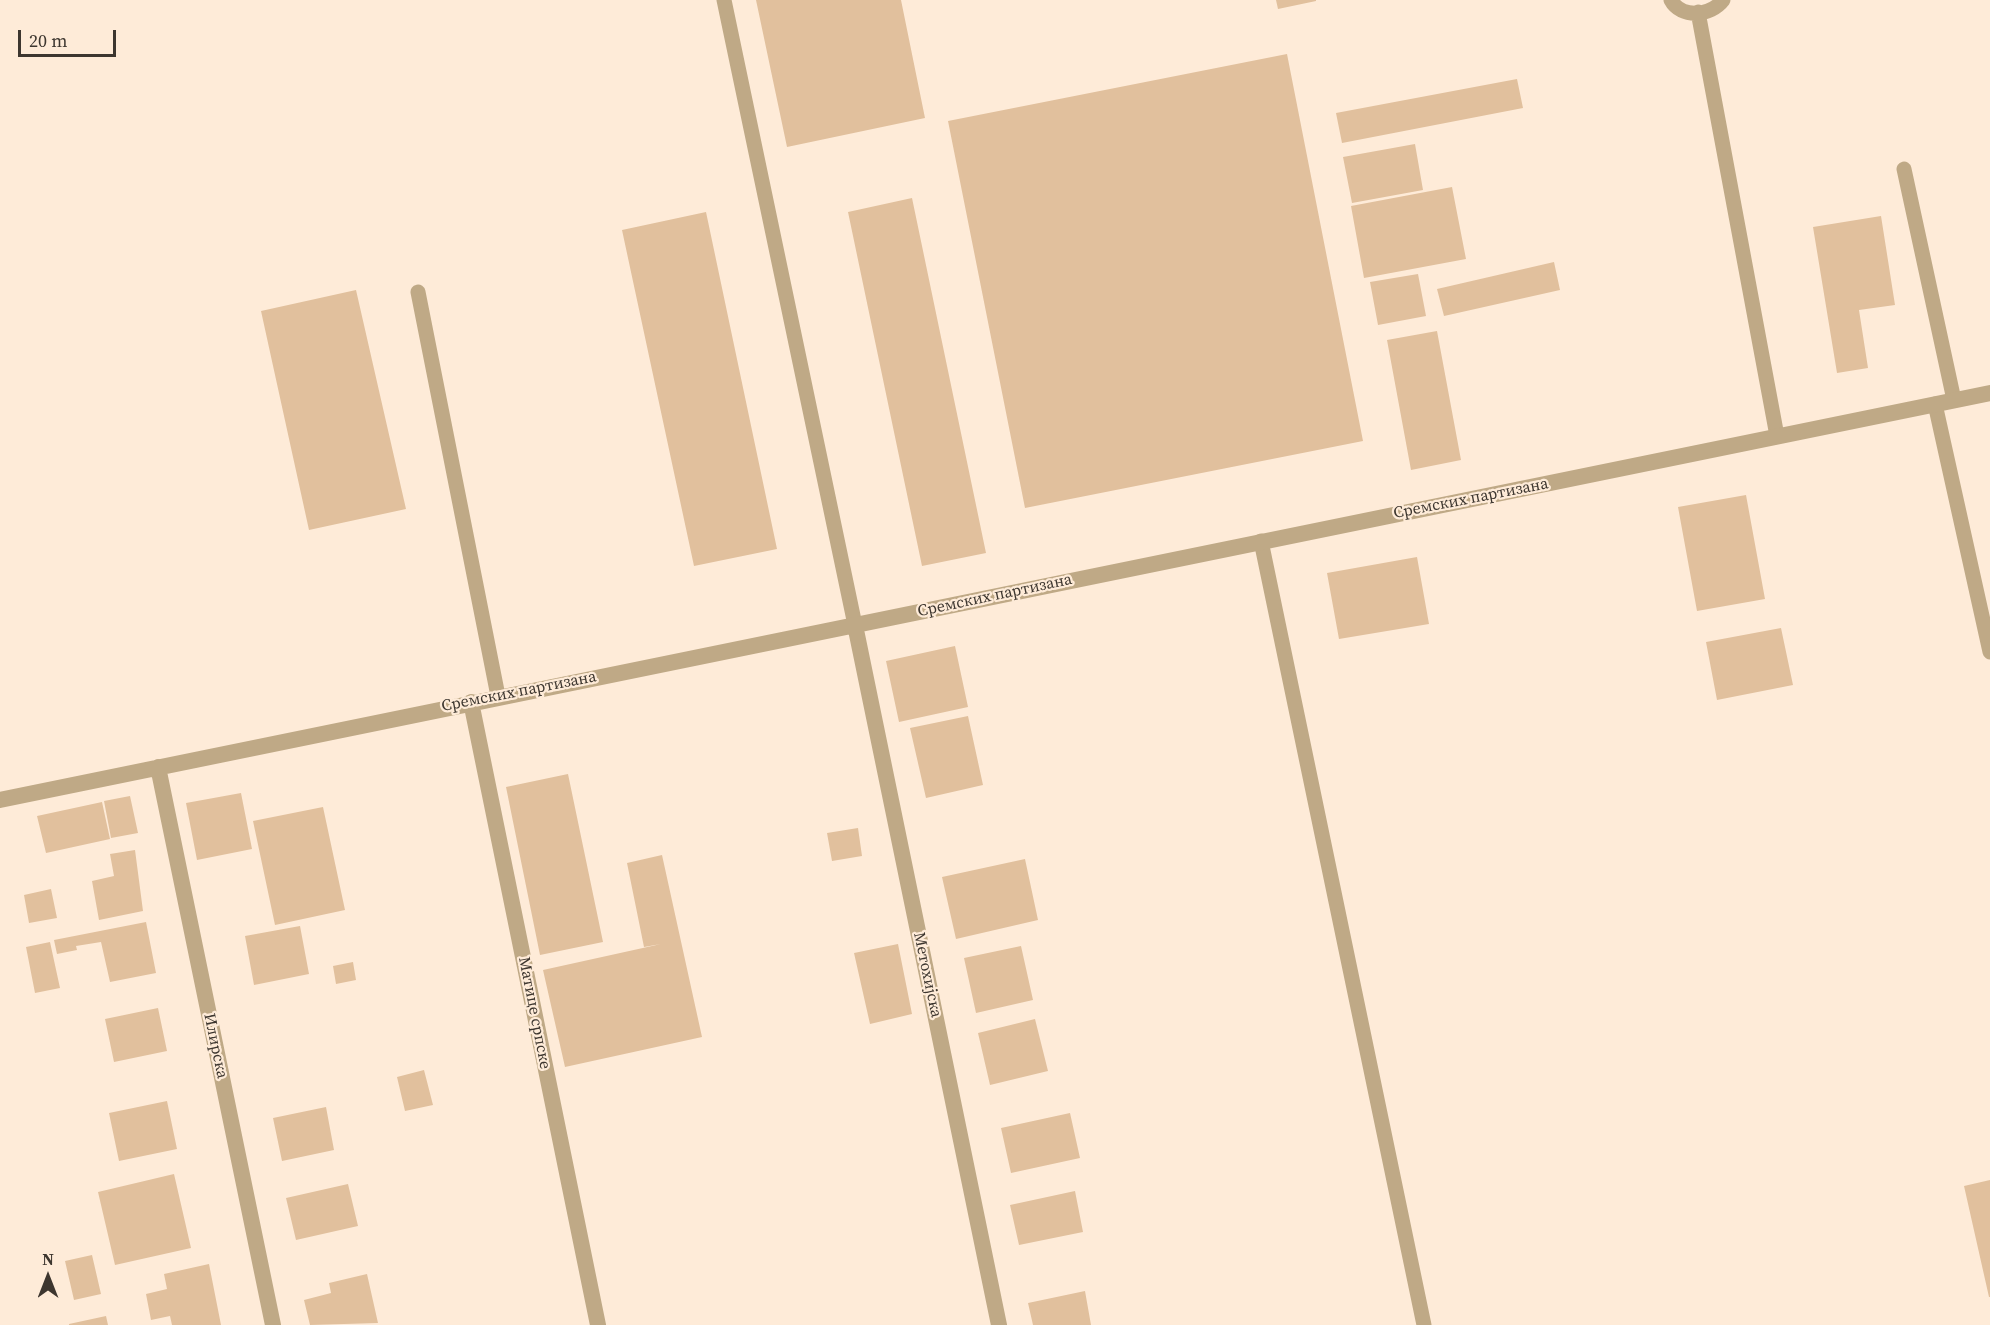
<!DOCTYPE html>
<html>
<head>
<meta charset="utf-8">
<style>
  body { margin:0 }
  #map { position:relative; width:1990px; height:1325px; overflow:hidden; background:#feebd8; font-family:"Source Serif 4",serif }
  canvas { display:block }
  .north { position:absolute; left:18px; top:1247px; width:60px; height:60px; -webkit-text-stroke:4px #feebd8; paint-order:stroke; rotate:0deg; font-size:16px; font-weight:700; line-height:24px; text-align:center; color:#3d362f }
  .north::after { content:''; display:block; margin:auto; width:21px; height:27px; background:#3d362f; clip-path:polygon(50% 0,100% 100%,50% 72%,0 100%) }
  .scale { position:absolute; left:18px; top:30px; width:98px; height:27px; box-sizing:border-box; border:3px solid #3d362f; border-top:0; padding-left:8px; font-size:18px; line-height:21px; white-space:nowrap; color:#3d362f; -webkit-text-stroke:4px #feebd8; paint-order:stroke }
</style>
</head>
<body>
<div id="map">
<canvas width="1990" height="1325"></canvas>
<div class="north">N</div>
<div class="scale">20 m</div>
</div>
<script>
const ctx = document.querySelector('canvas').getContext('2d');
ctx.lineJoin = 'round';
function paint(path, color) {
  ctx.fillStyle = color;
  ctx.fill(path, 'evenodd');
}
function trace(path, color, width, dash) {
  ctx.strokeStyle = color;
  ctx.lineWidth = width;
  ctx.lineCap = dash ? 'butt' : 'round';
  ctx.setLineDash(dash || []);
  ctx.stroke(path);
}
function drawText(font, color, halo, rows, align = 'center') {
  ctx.font = font + ' "Source Serif 4",serif';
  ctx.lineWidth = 4.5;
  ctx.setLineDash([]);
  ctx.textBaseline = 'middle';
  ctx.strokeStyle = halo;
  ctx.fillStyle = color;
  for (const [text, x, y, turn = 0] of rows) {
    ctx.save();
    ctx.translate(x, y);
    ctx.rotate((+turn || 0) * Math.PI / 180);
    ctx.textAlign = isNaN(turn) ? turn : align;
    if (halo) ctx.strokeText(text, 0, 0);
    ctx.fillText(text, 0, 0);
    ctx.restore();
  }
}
const building = new Path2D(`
  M 756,0 L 901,0 L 925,118 L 787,147 Z
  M 1276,0 L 1316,0 L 1316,1 L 1278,9 Z
  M 1287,54 L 1363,441 L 1025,508 L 948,121 Z
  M 1517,79 L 1523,108 L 1342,143 L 1336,113 Z
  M 1415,144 L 1423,190 L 1352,203 L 1343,157 Z
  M 1452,187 L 1466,259 L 1364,278 L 1351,206 Z
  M 912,198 L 986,553 L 922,566 L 848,212 Z
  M 706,212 L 777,549 L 694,566 L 622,230 Z
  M 1881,216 L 1895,305 L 1859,310 L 1868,368 L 1837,373 L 1813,227 Z
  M 1554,262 L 1560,290 L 1444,316 L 1437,289 Z
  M 1418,274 L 1426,316 L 1378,325 L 1370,282 Z
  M 356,290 L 406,509 L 309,530 L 261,311 Z
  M 1437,331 L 1461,460 L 1411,470 L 1387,340 Z
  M 1746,495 L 1765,599 L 1697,611 L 1678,507 Z
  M 1417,557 L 1429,624 L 1339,639 L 1327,573 Z
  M 1781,628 L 1793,685 L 1717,700 L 1706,642 Z
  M 955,646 L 968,707 L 899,722 L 886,661 Z
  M 968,716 L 983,785 L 926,798 L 910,728 Z
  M 568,774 L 603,942 L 540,955 L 506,787 Z
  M 241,793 L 252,849 L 197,860 L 186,803 Z
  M 130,796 L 138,833 L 111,838 L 104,801 Z
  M 102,802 L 110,839 L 46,853 L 37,816 Z
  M 323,807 L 345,910 L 275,925 L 253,821 Z
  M 858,828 L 862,856 L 832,861 L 827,833 Z
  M 135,850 L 143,911 L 99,920 L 92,881 L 114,876 L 110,854 Z
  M 662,855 L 702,1037 L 565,1067 L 543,970 L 661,944 L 644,947 L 627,863 Z
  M 1025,859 L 1038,920 L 956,939 L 942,877 Z
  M 51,889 L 57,918 L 29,923 L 24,895 Z
  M 146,922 L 156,973 L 110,982 L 101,942 L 76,946 L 77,950 L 57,954 L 54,940 Z
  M 300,926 L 309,974 L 254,985 L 245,936 Z
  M 50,942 L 60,988 L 35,993 L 26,947 Z
  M 898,944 L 912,1014 L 870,1024 L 854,953 Z
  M 1021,946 L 1033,1000 L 976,1013 L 964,958 Z
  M 353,962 L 356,980 L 336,984 L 333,966 Z
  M 158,1008 L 167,1051 L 114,1062 L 105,1019 Z
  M 1035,1019 L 1048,1071 L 990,1085 L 978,1033 Z
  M 424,1070 L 433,1105 L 405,1111 L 397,1077 Z
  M 167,1101 L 177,1149 L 119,1161 L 109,1113 Z
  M 326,1107 L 334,1150 L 282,1161 L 273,1118 Z
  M 1070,1113 L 1080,1158 L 1011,1173 L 1001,1128 Z
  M 174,1174 L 191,1248 L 115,1265 L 98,1192 Z
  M 1990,1180 L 1990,1297 L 1989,1297 L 1964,1186 Z
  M 348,1184 L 358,1226 L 296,1240 L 286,1198 Z
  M 1075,1191 L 1083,1232 L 1019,1245 L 1010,1205 Z
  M 92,1255 L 101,1294 L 74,1300 L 65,1261 Z
  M 209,1264 L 221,1325 L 172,1325 L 170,1316 L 151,1320 L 146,1294 L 167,1289 L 164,1274 Z
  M 367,1274 L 378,1323 L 310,1325 L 304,1300 L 331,1293 L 329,1283 Z
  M 1085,1291 L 1091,1325 L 1033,1325 L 1028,1303 Z
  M 106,1316 L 108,1325 L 69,1325 L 69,1324 Z`);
const service = new Path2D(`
  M 724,0 L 855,625
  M 1671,0 C 1681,19 1711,16 1723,0
  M 1698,12 L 1777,436
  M 1904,169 L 1954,400
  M 418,292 L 498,696
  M 1935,404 L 1990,652
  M 1261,541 L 1424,1325`);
const minor = new Path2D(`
  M 855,625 L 999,1325
  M 471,702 L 598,1325
  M 158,767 L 273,1325
  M 0,800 L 1990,393`);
const streetNames = [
  ["Сремских партизана",1471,499,-11],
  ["Сремских партизана",995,596,-12],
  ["Сремских партизана",519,692,-11],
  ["Метохијска",927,975,78],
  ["Матице српске",534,1013,79],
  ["Илирска",215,1046,78]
];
paint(building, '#e1c09d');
trace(service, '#bfa986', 15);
trace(minor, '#bfa986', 16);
drawText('16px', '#3d362f', '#feebd8', streetNames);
</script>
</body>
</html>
